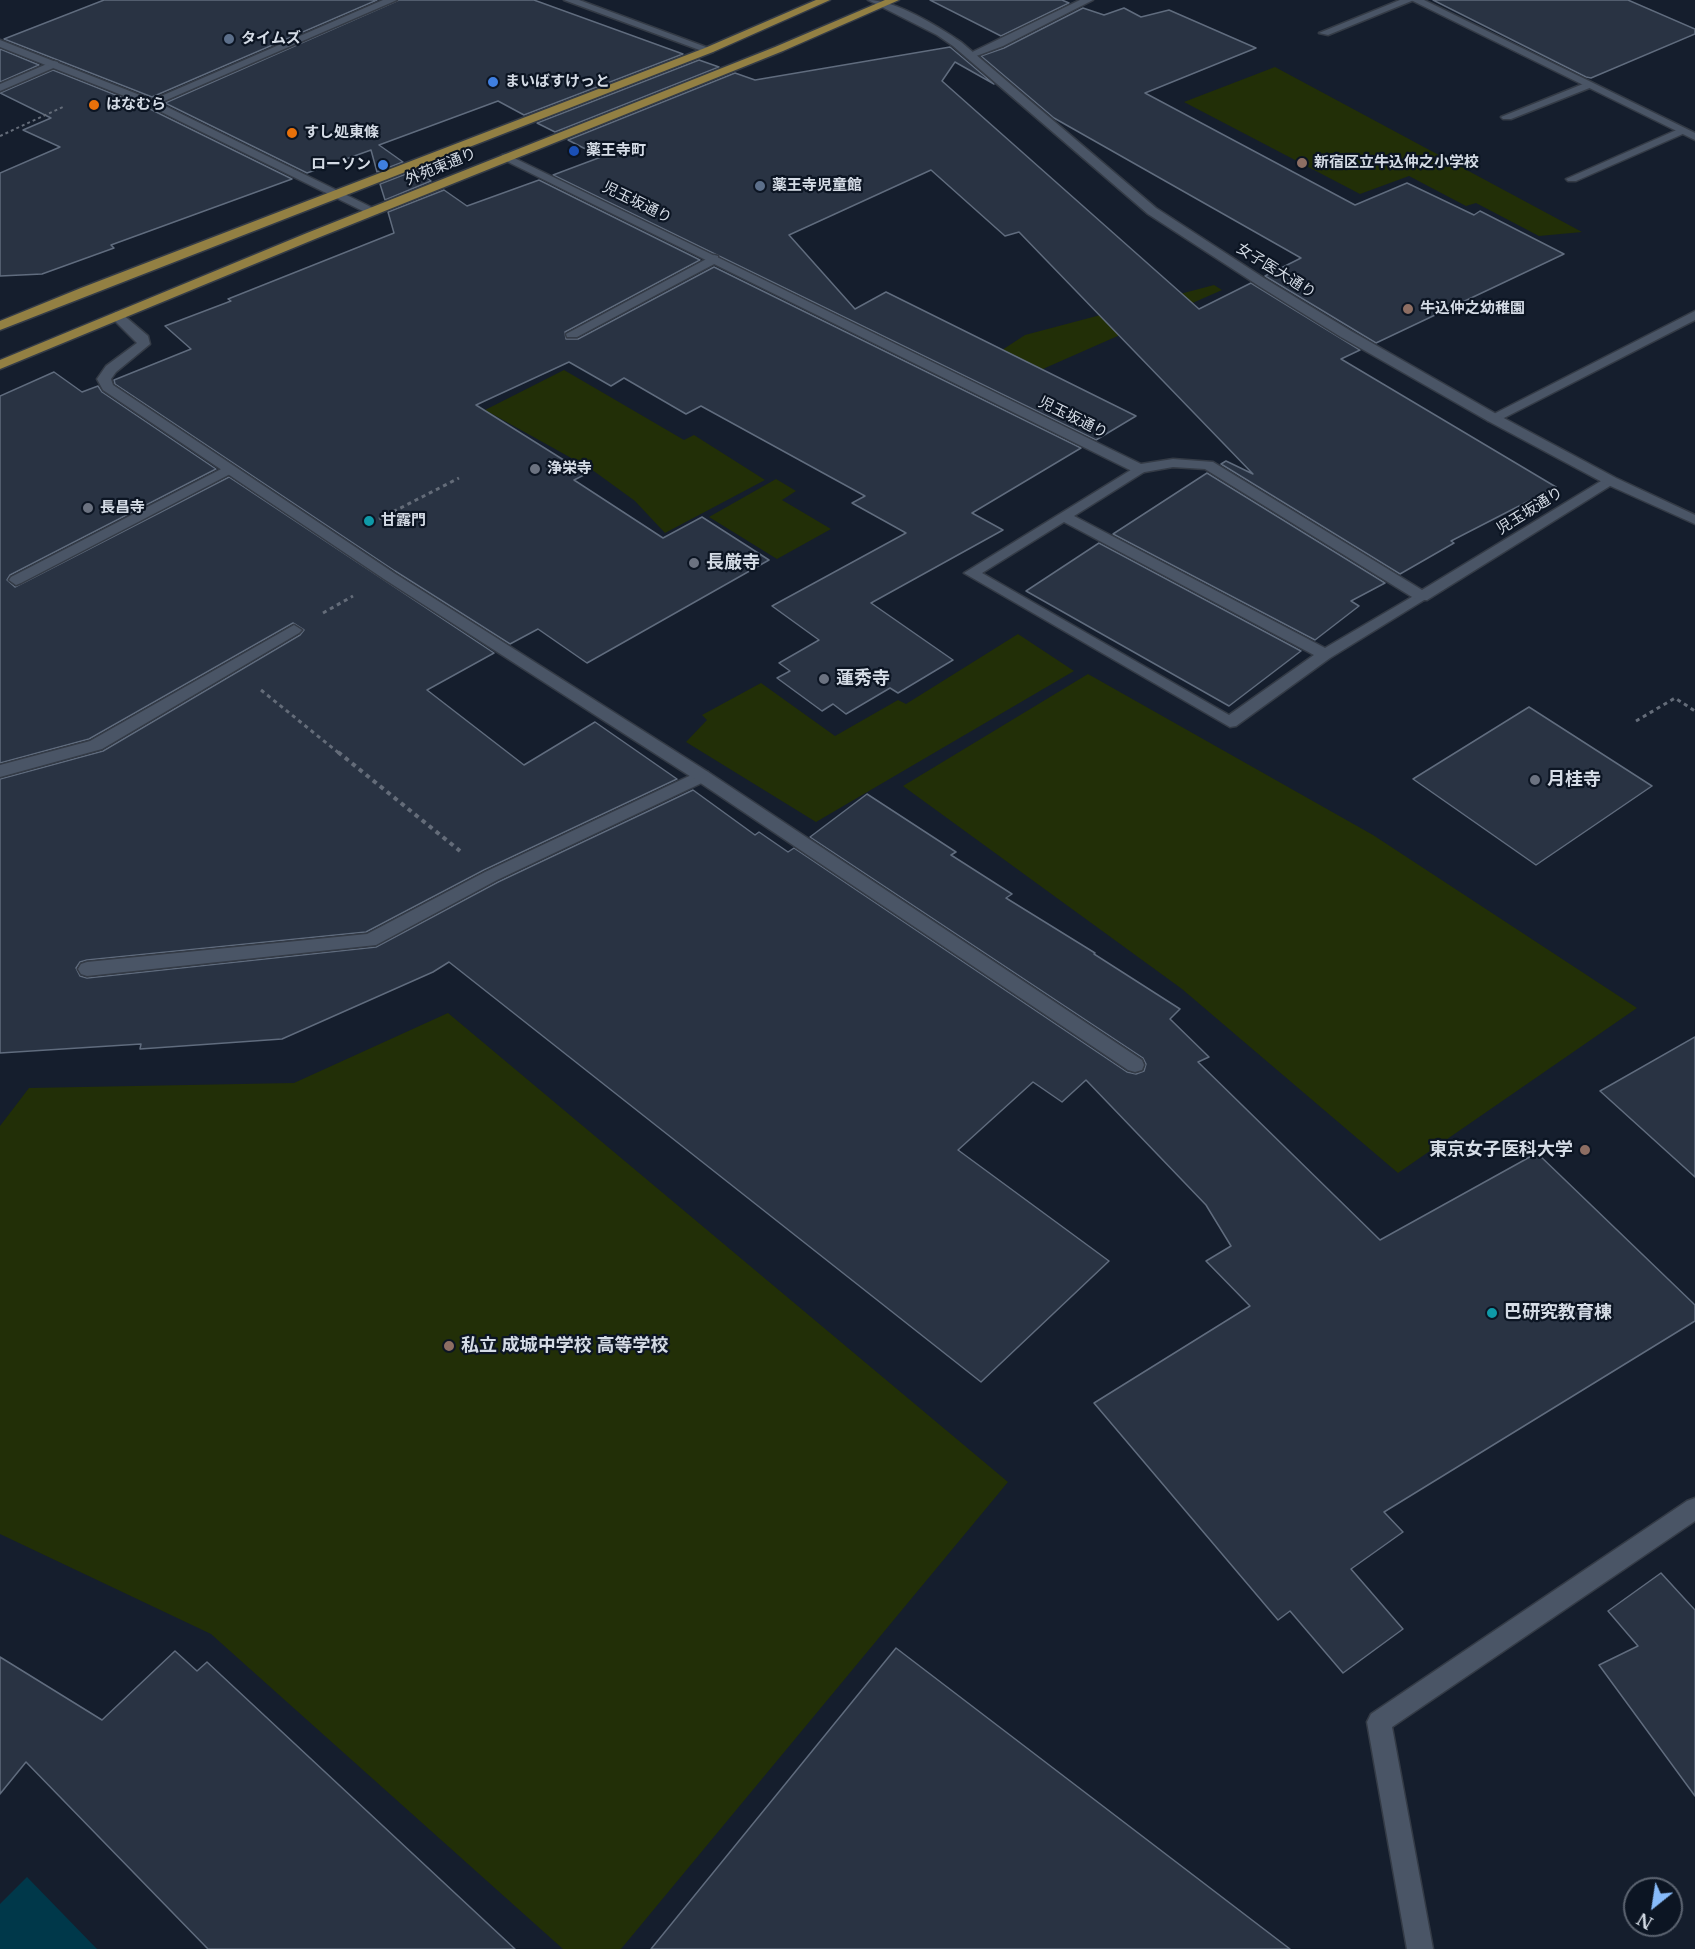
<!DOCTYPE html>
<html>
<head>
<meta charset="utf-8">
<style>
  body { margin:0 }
  #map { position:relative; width:1695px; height:1949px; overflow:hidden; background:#151e2d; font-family:"Libre Baskerville",serif }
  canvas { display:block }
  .north { position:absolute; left:1623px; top:1877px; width:60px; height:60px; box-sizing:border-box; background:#0c1523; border:2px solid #5c6471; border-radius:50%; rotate:210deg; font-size:16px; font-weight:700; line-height:24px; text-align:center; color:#d4dbe5 }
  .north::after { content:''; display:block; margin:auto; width:21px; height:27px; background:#87bbfb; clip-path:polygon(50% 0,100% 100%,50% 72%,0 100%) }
</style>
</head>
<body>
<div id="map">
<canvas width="1695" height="1949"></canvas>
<div class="north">N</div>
</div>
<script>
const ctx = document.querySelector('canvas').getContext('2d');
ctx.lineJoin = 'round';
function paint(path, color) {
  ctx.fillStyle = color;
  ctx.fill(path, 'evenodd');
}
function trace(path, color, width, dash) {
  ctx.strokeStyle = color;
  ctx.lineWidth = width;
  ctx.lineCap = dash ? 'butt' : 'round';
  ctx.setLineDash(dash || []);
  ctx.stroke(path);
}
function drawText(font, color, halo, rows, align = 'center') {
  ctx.font = font + ' "Libre Baskerville","Noto Sans JP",serif';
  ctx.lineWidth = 4.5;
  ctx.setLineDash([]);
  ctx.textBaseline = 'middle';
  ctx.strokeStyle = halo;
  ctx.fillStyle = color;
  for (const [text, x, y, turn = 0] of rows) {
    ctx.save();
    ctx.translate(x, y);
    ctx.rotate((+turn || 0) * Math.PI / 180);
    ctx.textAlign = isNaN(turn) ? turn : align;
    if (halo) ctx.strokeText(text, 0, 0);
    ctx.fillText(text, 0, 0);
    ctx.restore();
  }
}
const green = new Path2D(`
  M 1275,67 L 1582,232 L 1539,236 L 1476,203 L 1466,206 L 1409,176 L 1360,194 L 1184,102 Z
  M 1214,285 L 1222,290 L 1002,387 L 970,371 L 1025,335 Z
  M 564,370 L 684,440 L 694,435 L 765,480 L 665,533 L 635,501 L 591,469 L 485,410 Z
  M 776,479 L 796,491 L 782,500 L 831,529 L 777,559 L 709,517 Z
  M 1018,634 L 1074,671 L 816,822 L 686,742 L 707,720 L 702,715 L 761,683 L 835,736 L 898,700 L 906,704 Z
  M 1088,674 L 1373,835 L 1637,1008 L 1398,1173 L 1182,989 L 903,786 Z
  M 448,1013 L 1008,1482 L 621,1949 L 563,1949 L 211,1634 L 0,1534 L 0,1126 L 29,1088 L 294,1083 Z`);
const water = new Path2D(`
  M 27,1877 L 97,1949 L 0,1949 L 0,1904 Z`);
const building = new Path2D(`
  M 104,0 L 377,0 L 152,97 L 4,39 Z
  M 399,0 L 534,0 L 683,54 L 524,115 L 498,101 L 379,145 L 403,162 L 377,172 L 371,150 L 307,173 L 165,103 Z
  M 930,0 L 1062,0 L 1069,3 L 1001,36 Z
  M 1433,0 L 1628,0 L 1695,29 L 1695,34 L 1591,78 L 1586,77 Z
  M 1083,8 L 1104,15 L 1124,8 L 1141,17 L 1169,10 L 1256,48 L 1145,93 L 1355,205 L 1407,183 L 1474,215 L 1480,211 L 1564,254 L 1376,343 L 1265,276 L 1301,258 L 1054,118 L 981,56 L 1004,48 Z
  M 950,47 L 994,84 L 955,62 L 942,81 L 1199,309 L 1251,283 L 1360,350 L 1341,359 L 1556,487 L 1451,541 L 1454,543 L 1400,574 L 1221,464 L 1226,461 L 1253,474 L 1019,232 L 1005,236 L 931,170 L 789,235 L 855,309 L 886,292 L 1136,416 L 1096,440 L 553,175 L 601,157 L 568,140 L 735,73 L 755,80 Z
  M 0,49 L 39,65 L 0,82 Z
  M 699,60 L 719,67 L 555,132 L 537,123 Z
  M 53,70 L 146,107 L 292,179 L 111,245 L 114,248 L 42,274 L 0,276 L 0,173 L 60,147 L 23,130 L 51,118 L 0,93 Z
  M 416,170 L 431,181 L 385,200 L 380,184 Z
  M 539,180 L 700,260 L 565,332 L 566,339 L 578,339 L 714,267 L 1081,448 L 972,513 L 1003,530 L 871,603 L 953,660 L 898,693 L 890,688 L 846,714 L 833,704 L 822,711 L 777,678 L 790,671 L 779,663 L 819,640 L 772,606 L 906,533 L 852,503 L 865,496 L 701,406 L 686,414 L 624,378 L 611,386 L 569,362 L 476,405 L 586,474 L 574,480 L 663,538 L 702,517 L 769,560 L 587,663 L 538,629 L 510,644 L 395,571 L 115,384 L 114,380 L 191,349 L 165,326 L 231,301 L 228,299 L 394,233 L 388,212 L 444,190 L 467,206 Z
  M 54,372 L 82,392 L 98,386 L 102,392 L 216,469 L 10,575 L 7,580 L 15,587 L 229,477 L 494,653 L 427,690 L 524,765 L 595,722 L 677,779 L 484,870 L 366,932 L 87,960 L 80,962 L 76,968 L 80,976 L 87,978 L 376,947 L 498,882 L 693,790 L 755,835 L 759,832 L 788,852 L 794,848 L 1127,1072 L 1136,1074 L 1144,1071 L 1146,1064 L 1143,1058 L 810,837 L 867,794 L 956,852 L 951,855 L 1012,894 L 1006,898 L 1095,953 L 1094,954 L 1180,1009 L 1170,1019 L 1209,1057 L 1198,1062 L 1380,1240 L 1537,1153 L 1695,1305 L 1695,1321 L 1384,1512 L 1403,1532 L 1351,1569 L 1403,1629 L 1343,1673 L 1290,1611 L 1278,1620 L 1094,1403 L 1250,1306 L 1206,1261 L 1231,1246 L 1206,1205 L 1086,1080 L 1062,1102 L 1033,1082 L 958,1150 L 1109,1261 L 981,1382 L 449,962 L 433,972 L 282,1039 L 140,1049 L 141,1044 L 0,1053 L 0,779 L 103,751 L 300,635 L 304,630 L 293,623 L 89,739 L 0,763 L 0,396 Z
  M 1207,473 L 1385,583 L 1351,601 L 1359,606 L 1315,640 L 1113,534 Z
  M 1099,543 L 1301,651 L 1229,706 L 1026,591 Z
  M 1529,707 L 1652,786 L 1536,865 L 1413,779 Z
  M 1695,1037 L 1695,1177 L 1600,1091 Z
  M 1661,1573 L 1695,1610 L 1695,1796 L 1599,1665 L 1638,1646 L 1608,1611 Z
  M 896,1648 L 1290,1949 L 651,1949 Z
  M 175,1651 L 197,1671 L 207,1662 L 515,1949 L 208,1949 L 26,1762 L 0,1794 L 0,1657 L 102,1720 Z`);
const pathFar2 = new Path2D(`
  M 0,136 L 65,106`);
const pathFar1 = new Path2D(`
  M 379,519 L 459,478
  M 323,613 L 353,596
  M 261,690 L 340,754
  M 1636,721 L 1675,698 L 1695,711`);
const path = new Path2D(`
  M 338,752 L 460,851`);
const lane = new Path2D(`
  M 1400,0 L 1414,0 L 1328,35 L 1319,33 Z
  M 54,61 L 58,62 L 58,66 L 0,91 L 0,84 Z
  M 1588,82 L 1592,83 L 1592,87 L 1511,119 L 1503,119 L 1501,117 Z
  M 1681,128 L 1685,129 L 1685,133 L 1576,181 L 1568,181 L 1566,179 Z
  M 714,255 L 718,256 L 718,262 L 577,337 L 567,337 L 566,334 Z
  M 1695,311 L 1695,320 L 1498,421 L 1488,421 L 1486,418 Z
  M 229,465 L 236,469 L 234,472 L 21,583 L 16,585 L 9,580 L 11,577 Z
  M 1139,465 L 1144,466 L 1146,469 L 1144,472 L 1074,516 L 1325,648 L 1417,594 L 1422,592 L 1429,597 L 1330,658 L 1236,726 L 1230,727 L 964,573 ZM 1064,522 L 1314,655 L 1229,715 L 982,573 Z
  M 294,625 L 302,630 L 299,633 L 102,749 L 0,777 L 0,765 L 90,741 Z
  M 702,770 L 708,772 L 710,776 L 708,780 L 497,880 L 376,945 L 87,976 L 81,974 L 78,969 L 81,964 L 87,962 L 367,934 L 485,872 Z`);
const street = new Path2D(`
  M 383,0 L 397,0 L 155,105 L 151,106 L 145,103 Z
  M 564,0 L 579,0 L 714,50 L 713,52 L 705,52 Z
  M 1080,0 L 1093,0 L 1003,46 L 971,58 L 966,55 Z
  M 1411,0 L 1424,0 L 1695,133 L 1695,140 Z
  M 506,154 L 1141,464 L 1173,459 L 1213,462 L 1422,590 L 1606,478 L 1611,477 L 1618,481 L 1427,600 L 1417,600 L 1205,469 L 1173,467 L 1139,473 L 1134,472 L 502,159 L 502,155 Z
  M 116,312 L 121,313 L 148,336 L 150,344 L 116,372 L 111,379 L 113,385 L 394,573 L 708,772 L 1142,1060 L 1144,1065 L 1142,1070 L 1135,1072 L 1128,1070 L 696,780 L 384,579 L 103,390 L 97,379 L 106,366 L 137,343 L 110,316 Z
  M 1695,1498 L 1695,1521 L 1392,1727 L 1433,1949 L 1407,1949 L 1367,1722 L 1371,1714 L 1687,1501 Z`);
const secondary = new Path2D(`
  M 868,0 C 895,0 938,26 961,42 L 1156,208 L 1267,280 L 1351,331 L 1498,415 L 1616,478 L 1695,515 L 1695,524 L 1606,484 L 1488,421 L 1341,337 L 1259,286 L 1148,214 L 953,46 L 937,35 Z
  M 0,40 L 155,101 L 379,211 L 377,214 L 369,214 L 147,105 L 0,47 Z`);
const primary = new Path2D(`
  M 816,0 L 830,0 L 713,52 L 0,330 L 0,321 L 81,288 L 705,48 Z
  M 885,0 L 899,0 L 783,51 L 315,239 L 0,369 L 0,360 L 307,233 L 775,47 Z`);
const markers = [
  [229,39,6,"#5c6f8a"],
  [493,82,6,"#3f7fe0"],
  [94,105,6,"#e8710a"],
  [292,133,6,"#e8710a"],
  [574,151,6,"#1a4fb4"],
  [1302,163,6,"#8d6e63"],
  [383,165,6,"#3f7fe0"],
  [760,186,6,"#5c6f8a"],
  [1408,309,6,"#8d6e63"],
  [535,469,6,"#6b7280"],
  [88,508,6,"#6b7280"],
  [369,521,6,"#0f9aa8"],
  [694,563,6,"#6b7280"],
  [824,679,6,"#6b7280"],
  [1535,780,6,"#6b7280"],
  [1585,1150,6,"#8d6e63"],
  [1492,1313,6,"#0f9aa8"],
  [449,1346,6,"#8d6e63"]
];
const farPoinames = [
  ["タイムズ",241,39],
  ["まいばすけっと",505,82],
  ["はなむら",106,105],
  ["すし処東條",304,133],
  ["薬王寺町",586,151],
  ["新宿区立牛込仲之小学校",1314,163],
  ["ローソン",371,165,"right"],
  ["薬王寺児童館",772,186],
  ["牛込仲之幼稚園",1420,309],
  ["浄栄寺",547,469],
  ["長昌寺",100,508],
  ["甘露門",381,521]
];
const farStreetnames = [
  ["外苑東通り",441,167,-22],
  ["児玉坂通り",637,203,26],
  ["女子医大通り",1276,271,32],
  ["児玉坂通り",1073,418,26],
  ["児玉坂通り",1530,511,-32]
];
const poiNames = [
  ["長厳寺",706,563],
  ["蓮秀寺",836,679],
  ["月桂寺",1547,780],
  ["東京女子医科大学",1573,1150,"right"],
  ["巴研究教育棟",1504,1313],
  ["私立 成城中学校 高等学校",461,1346]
];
paint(green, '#222f07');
paint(water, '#00384a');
paint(building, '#293343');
trace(building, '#606c7e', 1.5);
trace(lane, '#343b46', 3);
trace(street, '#343b46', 3);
trace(secondary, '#343b46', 3);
trace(primary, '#343b46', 3);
trace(pathFar2, '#646c79', 2, [3, 3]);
trace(pathFar1, '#646c79', 3, [4, 4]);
trace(path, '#646c79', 4, [4.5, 4.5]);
paint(lane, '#4a5566');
paint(street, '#4a5566');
paint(secondary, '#4a5566');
paint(primary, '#938043');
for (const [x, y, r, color] of markers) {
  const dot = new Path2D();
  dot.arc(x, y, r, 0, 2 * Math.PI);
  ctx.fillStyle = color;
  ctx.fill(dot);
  trace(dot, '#0c1523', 2);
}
drawText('bold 15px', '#d4dbe5', '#0c1523', farPoinames, 'left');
drawText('15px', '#d4dbe5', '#0c1523', farStreetnames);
drawText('bold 18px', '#d4dbe5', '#0c1523', poiNames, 'left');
</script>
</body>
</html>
